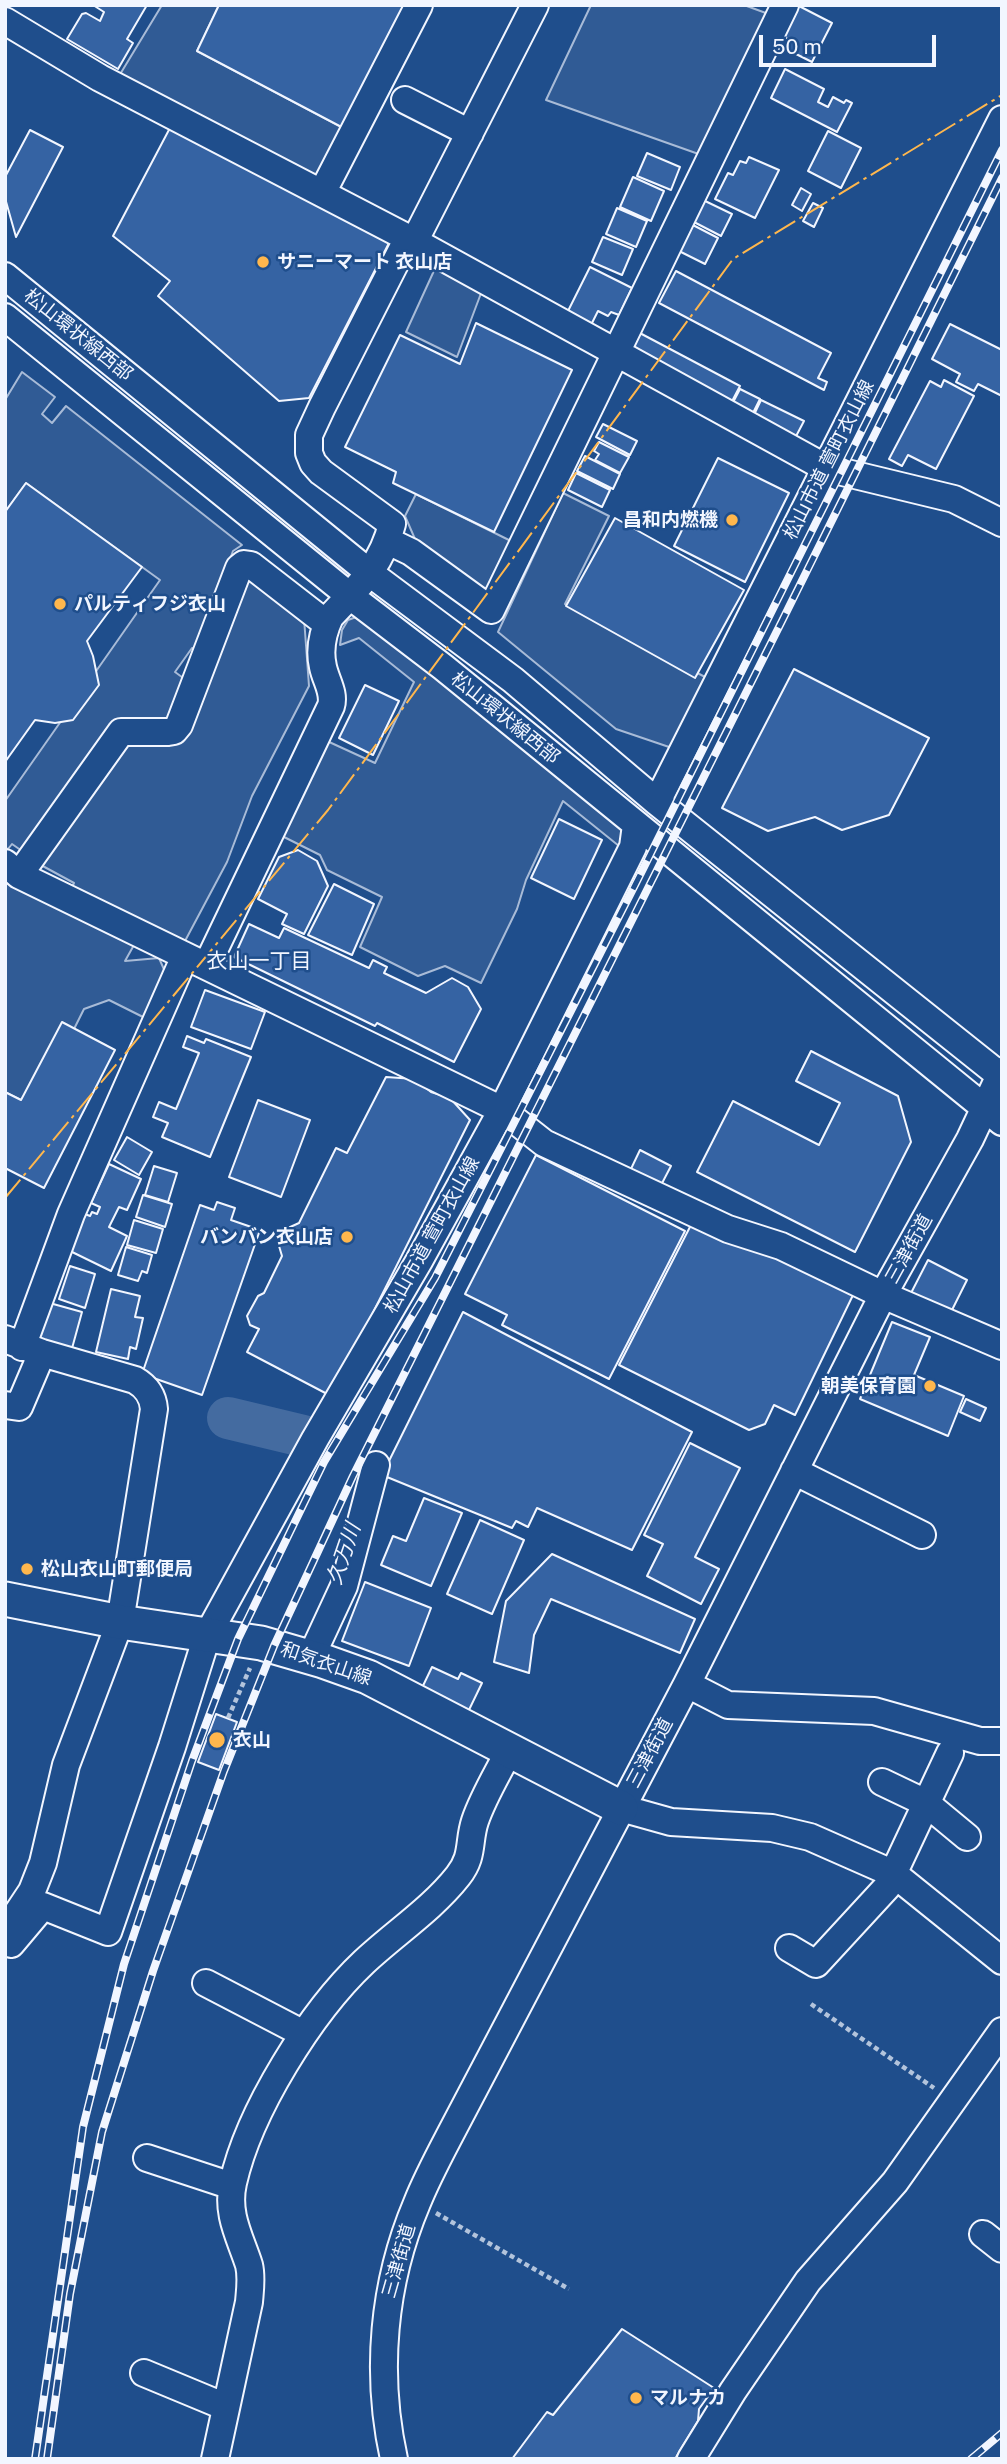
<!DOCTYPE html>
<html>
<head>
<meta charset="utf-8">
<style>
  body { margin:0 }
  #map { position:relative; width:1007px; height:2464px; overflow:hidden; background:#1f4e8c; font-family:"Public Sans",sans-serif }
  canvas { display:block }
  .frame { position:absolute; inset:0; border:7px solid #f2f6ff; pointer-events:none }
  .scale { position:absolute; left:759px; top:35px; width:177px; height:32px; box-sizing:border-box; border:4px solid #f2f6ff; border-top:0; padding-left:9px; font-size:21px; line-height:24px; white-space:nowrap; color:#f2f6ff; -webkit-text-stroke:5px #1f4e8c; paint-order:stroke }
</style>
</head>
<body>
<div id="map">
<canvas width="1007" height="2464"></canvas>
<div class="frame"></div>
<div class="scale">50 m</div>
</div>
<script>
const ctx = document.querySelector('canvas').getContext('2d');
ctx.lineJoin = 'round';
function paint(path, color) {
  ctx.fillStyle = color;
  ctx.fill(path, 'evenodd');
}
function trace(path, color, width, dash) {
  ctx.strokeStyle = color;
  ctx.lineWidth = width;
  ctx.lineCap = dash ? 'butt' : 'round';
  ctx.setLineDash(dash || []);
  ctx.stroke(path);
}
function drawText(font, color, halo, rows, align = 'center') {
  ctx.font = font + ' "Public Sans","Noto Sans JP",sans-serif';
  ctx.lineWidth = 5;
  ctx.setLineDash([]);
  ctx.textBaseline = 'middle';
  ctx.strokeStyle = halo;
  ctx.fillStyle = color;
  for (const [text, x, y, turn = 0] of rows) {
    ctx.save();
    ctx.translate(x, y);
    ctx.rotate((+turn || 0) * Math.PI / 180);
    ctx.textAlign = isNaN(turn) ? turn : align;
    if (halo) ctx.strokeText(text, 0, 0);
    ctx.fillText(text, 0, 0);
    ctx.restore();
  }
}
const built = new Path2D(`
  M 162,5 L 219,5 L 197,51 L 349,131 L 321,186 L 119,76 Z
  M 591,5 L 744,5 L 774,16 L 707,157 L 546,100 Z
  M 438,262 L 483,288 L 457,357 L 406,332 Z
  M 22,372 L 55,397 L 42,414 L 52,423 L 66,406 L 242,545 L 233,551 L 197,650 L 192,648 L 175,672 L 186,680 L 168,721 L 114,720 L 22,851 L 12,844 L 8,849 L 5,848 L 5,801 L 160,580 L 26,483 L 5,512 L 5,400 Z
  M 563,493 L 609,516 L 565,604 L 707,678 L 672,748 L 616,729 L 498,632 Z
  M 416,494 L 523,547 L 499,591 L 485,591 L 418,546 L 405,516 Z
  M 252,578 L 304,618 L 309,686 L 252,796 L 227,862 L 185,941 L 72,887 L 74,883 L 39,864 L 124,743 L 176,744 L 184,739 L 243,581 Z
  M 359,616 L 621,828 L 624,836 L 619,846 L 563,801 L 526,880 L 517,909 L 481,983 L 445,966 L 418,976 L 360,947 L 382,897 L 327,870 L 320,855 L 282,836 L 327,741 L 375,763 L 414,682 L 359,638 L 340,645 L 342,630 L 348,620 Z
  M 5,882 L 134,945 L 125,961 L 159,958 L 166,974 L 147,1019 L 109,1000 L 84,1009 L 74,1029 L 21,1100 L 5,1092 Z`);
const river = new Path2D(`
  M 228,1418 L 303,1436`);
const building = new Path2D(`
  M 93,5 L 147,5 L 127,39 L 133,43 L 118,69 L 67,39 L 82,14 L 86,13 L 100,21 L 104,12 Z
  M 219,5 L 412,5 L 349,131 L 197,51 Z
  M 799,6 L 832,23 L 812,62 L 786,49 L 790,40 L 783,37 Z
  M 785,69 L 824,89 L 818,102 L 828,107 L 833,97 L 844,103 L 846,100 L 852,103 L 837,132 L 771,98 Z
  M 171,126 L 389,243 L 309,398 L 279,401 L 158,296 L 170,281 L 113,236 Z
  M 30,130 L 63,147 L 16,237 L 5,198 L 5,177 Z
  M 828,131 L 861,148 L 841,188 L 808,171 Z
  M 647,153 L 680,167 L 671,190 L 637,176 Z
  M 749,157 L 779,170 L 755,218 L 715,199 L 728,173 L 733,175 L 740,161 L 746,163 Z
  M 633,177 L 664,191 L 651,221 L 620,207 Z
  M 801,188 L 811,194 L 802,211 L 792,205 Z
  M 701,199 L 732,214 L 721,236 L 690,220 Z
  M 813,203 L 823,208 L 814,227 L 803,221 Z
  M 617,208 L 647,221 L 636,247 L 606,234 Z
  M 689,223 L 718,238 L 705,264 L 675,249 Z
  M 603,237 L 633,249 L 622,275 L 592,262 Z
  M 590,267 L 632,288 L 619,315 L 611,312 L 608,316 L 598,311 L 588,331 L 564,319 Z
  M 676,271 L 831,353 L 818,378 L 827,382 L 824,390 L 659,303 Z
  M 476,323 L 572,370 L 494,532 L 393,483 L 396,472 L 345,447 L 400,335 L 460,364 Z
  M 950,324 L 1002,350 L 1002,396 L 978,384 L 974,391 L 956,382 L 960,374 L 932,359 Z
  M 636,331 L 740,386 L 729,407 L 625,352 Z
  M 944,380 L 974,396 L 936,469 L 908,455 L 902,466 L 889,459 L 930,381 L 941,387 Z
  M 740,389 L 760,399 L 749,421 L 729,410 Z
  M 761,400 L 804,421 L 793,442 L 751,421 Z
  M 603,424 L 637,441 L 630,455 L 596,437 Z
  M 599,442 L 629,457 L 620,473 L 595,460 L 599,454 L 594,451 Z
  M 585,456 L 620,474 L 613,489 L 577,471 Z
  M 718,458 L 789,493 L 745,582 L 674,546 Z
  M 576,473 L 610,490 L 602,507 L 568,490 Z
  M 26,483 L 142,567 L 87,641 L 93,656 L 99,685 L 73,720 L 55,723 L 35,720 L 5,762 L 5,512 Z
  M 615,518 L 744,590 L 695,678 L 566,606 Z
  M 794,669 L 929,738 L 889,815 L 842,830 L 815,817 L 768,831 L 722,808 Z
  M 365,685 L 399,701 L 373,755 L 339,738 Z
  M 559,819 L 602,840 L 574,899 L 531,878 Z
  M 298,850 L 317,861 L 328,886 L 304,934 L 282,924 L 287,914 L 258,899 L 279,857 Z
  M 334,884 L 374,904 L 352,955 L 308,935 Z
  M 249,924 L 279,938 L 284,928 L 369,968 L 373,960 L 387,967 L 384,973 L 426,993 L 452,978 L 468,987 L 481,1009 L 454,1062 L 377,1023 L 375,1026 L 234,957 Z
  M 205,990 L 265,1012 L 251,1049 L 191,1027 Z
  M 62,1022 L 115,1050 L 44,1188 L 5,1168 L 5,1092 L 21,1100 Z
  M 187,1036 L 204,1043 L 206,1039 L 251,1057 L 210,1157 L 162,1137 L 168,1123 L 153,1117 L 159,1102 L 176,1109 L 199,1053 L 183,1047 Z
  M 811,1051 L 898,1096 L 911,1142 L 855,1252 L 697,1172 L 733,1101 L 819,1145 L 840,1103 L 796,1081 Z
  M 386,1077 L 415,1079 L 431,1092 L 450,1098 L 470,1120 L 331,1396 L 247,1352 L 259,1329 L 250,1325 L 247,1316 L 258,1296 L 264,1293 L 282,1256 L 279,1246 L 288,1228 L 299,1223 L 336,1148 L 347,1153 Z
  M 258,1100 L 310,1120 L 281,1197 L 229,1177 Z
  M 127,1137 L 152,1152 L 139,1175 L 114,1160 Z
  M 640,1150 L 671,1166 L 659,1189 L 629,1173 Z
  M 536,1155 L 685,1231 L 609,1379 L 502,1325 L 507,1315 L 465,1294 Z
  M 109,1164 L 141,1179 L 127,1210 L 119,1207 L 109,1227 L 127,1236 L 111,1271 L 68,1250 L 85,1214 L 90,1216 L 92,1212 L 97,1214 L 100,1207 L 91,1203 Z
  M 154,1166 L 177,1173 L 168,1202 L 145,1195 Z
  M 143,1195 L 172,1204 L 165,1227 L 136,1217 Z
  M 217,1202 L 235,1208 L 231,1220 L 260,1230 L 202,1395 L 142,1374 L 200,1205 L 214,1210 Z
  M 134,1220 L 163,1229 L 156,1253 L 127,1245 Z
  M 692,1223 L 775,1254 L 854,1293 L 795,1415 L 774,1405 L 765,1424 L 749,1430 L 619,1365 Z
  M 126,1247 L 152,1255 L 147,1273 L 142,1271 L 138,1281 L 118,1275 Z
  M 928,1260 L 967,1280 L 950,1314 L 910,1295 Z
  M 70,1266 L 95,1274 L 85,1308 L 59,1299 Z
  M 111,1289 L 140,1296 L 135,1317 L 143,1318 L 136,1349 L 130,1347 L 128,1359 L 96,1352 Z
  M 46,1302 L 82,1312 L 71,1352 L 35,1343 Z
  M 463,1312 L 692,1432 L 632,1550 L 537,1508 L 528,1527 L 516,1521 L 512,1528 L 382,1475 Z
  M 892,1322 L 930,1337 L 914,1375 L 964,1396 L 948,1436 L 860,1399 Z
  M 966,1399 L 986,1408 L 980,1421 L 960,1412 Z
  M 690,1443 L 740,1468 L 695,1557 L 719,1569 L 701,1604 L 647,1576 L 663,1544 L 644,1535 Z
  M 424,1498 L 462,1513 L 431,1586 L 381,1565 L 393,1536 L 406,1541 Z
  M 480,1520 L 524,1540 L 492,1614 L 447,1594 Z
  M 552,1554 L 695,1619 L 680,1653 L 551,1599 L 534,1635 L 529,1673 L 494,1662 L 506,1601 Z
  M 365,1582 L 431,1608 L 409,1666 L 342,1641 Z
  M 432,1667 L 458,1679 L 461,1673 L 482,1683 L 467,1714 L 420,1692 Z
  M 216,1714 L 237,1722 L 219,1770 L 198,1762 Z
  M 622,2329 L 714,2388 L 699,2409 L 698,2421 L 675,2459 L 512,2459 L 547,2412 L 553,2415 Z`);
const path = new Path2D(`
  M 228,1718 L 250,1668
  M 811,2004 L 934,2088
  M 436,2213 L 569,2289`);
const minor = new Path2D(`
  M 5,21 L 100,78 L 408,238 L 826,468 L 954,499 L 1002,523
  M 405,100 L 470,133
  M 322,193 L 419,5
  M 414,242 L 535,5
  M 5,276 L 371,574 L 513,680 L 657,802 L 1002,1077
  M 5,317 L 350,596 L 443,667 L 1002,1122
  M 388,541 L 411,552 L 491,610 L 785,5
  M 657,802 L 1002,119
  M 5,863 L 19,875 L 502,1110 L 544,1143 L 728,1229 L 781,1246 L 883,1295 L 1002,1346
  M 19,875 L 121,732 L 168,732 L 174,731 L 179,725 L 239,568 L 244,564 L 251,565 L 327,624
  M 207,965 L 331,706 C 335,693 326,681 323,667 C 319,650 323,632 330,617 C 358,587 382,565 392,524 L 321,472 L 313,463 L 309,453 L 309,435 L 322,407 L 408,238
  M 5,1339 L 42,1353 L 135,1380 C 147,1387 153,1396 154,1409 L 120,1622 L 66,1765 L 43,1863 L 32,1891 L 14,1918
  M 22,1347 L 71,1214 L 185,956
  M 5,1405 L 19,1407 L 42,1353
  M 794,1471 L 922,1535
  M 311,1657 L 344,1586 L 376,1465
  M 687,1684 L 728,1705 L 874,1711 L 980,1741 L 1002,1741
  M 882,1782 L 926,1803 L 967,1837
  M 621,1808 L 671,1822 L 772,1828 L 810,1837 L 894,1874 L 1002,1961
  M 5,1939 L 11,1944 L 43,1906 L 108,1932 L 172,1747 L 207,1636 L 315,1439 L 419,1261 L 502,1110 L 633,847 L 636,825
  M 789,1948 L 816,1964 L 887,1887 L 950,1753
  M 206,1983 L 304,2034
  M 147,2158 L 232,2186
  M 983,2234 L 1002,2249
  M 144,2373 L 226,2407
  M 215,2459 L 249,2302 C 250,2290 252,2277 249,2265 C 240,2237 226,2214 233,2183 C 249,2111 311,2012 364,1962 C 395,1933 432,1909 458,1876 C 474,1856 468,1842 475,1821 C 483,1797 498,1773 510,1749
  M 394,2459 C 375,2373 383,2283 417,2203 C 427,2178 440,2154 452,2131 L 687,1684 L 883,1295 L 970,1139 L 1002,1071
  M 691,2459 L 733,2391 L 808,2281 L 895,2182 L 1002,2031`);
const major = new Path2D(`
  M 5,1599 L 120,1622 L 261,1643 L 323,1661 L 368,1677 L 621,1808`);
const rail = new Path2D(`
  M 35,2459 L 83,2127 L 124,1964 L 192,1761 L 238,1639 L 324,1462 L 435,1278 L 635,885 L 1002,150
  M 47,2459 L 70,2294 L 102,2132 L 153,1971 L 224,1771 L 274,1646 L 353,1476 L 782,621 L 1002,178
  M 971,2459 L 1002,2433`);
const power = new Path2D(`
  M 5,1198 L 328,810 L 733,259 L 1002,95`);
const markers = [
  [263,262,7,"#ffb74d"],
  [732,520,7,"#ffb74d"],
  [60,604,7,"#ffb74d"],
  [347,1237,7,"#ffb74d"],
  [930,1386,7,"#ffb74d"],
  [27,1569,7,"#ffb74d"],
  [217,1740,9,"#ffb74d"],
  [636,2398,7,"#ffb74d"]
];
const poiNames = [
  ["サニーマート 衣山店",277,262],
  ["昌和内燃機",718,520,"right"],
  ["パルティフジ衣山",74,604],
  ["バンバン衣山店",333,1237,"right"],
  ["朝美保育園",916,1386,"right"],
  ["松山衣山町郵便局",41,1569],
  ["衣山",233,1740],
  ["マルナカ",650,2398]
];
const streetNames = [
  ["松山環状線西部",78,335,39],
  ["松山市道 萱町衣山線",829,460,-63],
  ["松山環状線西部",505,718,39],
  ["松山市道 萱町衣山線",432,1235,-61],
  ["三津街道",909,1249,-61],
  ["和気衣山線",326,1664,19],
  ["三津街道",650,1753,-62],
  ["三津街道",399,2261,-74]
];
const neighbourhoodNames = [
  ["衣山一丁目",259,962]
];
const waterNames = [
  ["久万川",344,1554,-71]
];
paint(built, '#305b95');
trace(built, '#a8bbd7', 2);
trace(river, '#446ba0', 42);
paint(building, '#3563a3');
trace(building, '#f2f6ff', 2);
trace(minor, '#f2f6ff', 30);
trace(major, '#f2f6ff', 37);
trace(path, '#b3c4dc', 4.5, [5, 3.5]);
trace(minor, '#1f4e8c', 26);
trace(major, '#1f4e8c', 33);
trace(rail, '#f2f6ff', 8);
trace(rail, '#1f4e8c', 5, [16]);
trace(power, '#ffb74d', 2, [24, 5, 3.5, 5]);
for (const [x, y, r, color] of markers) {
  const dot = new Path2D();
  dot.arc(x, y, r, 0, 2 * Math.PI);
  ctx.fillStyle = color;
  ctx.fill(dot);
  trace(dot, '#1f4e8c', 2.5);
}
drawText('bold 19px', '#f2f6ff', '#1f4e8c', poiNames, 'left');
drawText('19px', '#f2f6ff', '#1f4e8c', streetNames);
drawText('21px', '#f2f6ff', '#1f4e8c', neighbourhoodNames);
drawText('italic 21px', '#f2f6ff', '#1f4e8c', waterNames);
</script>
</body>
</html>
